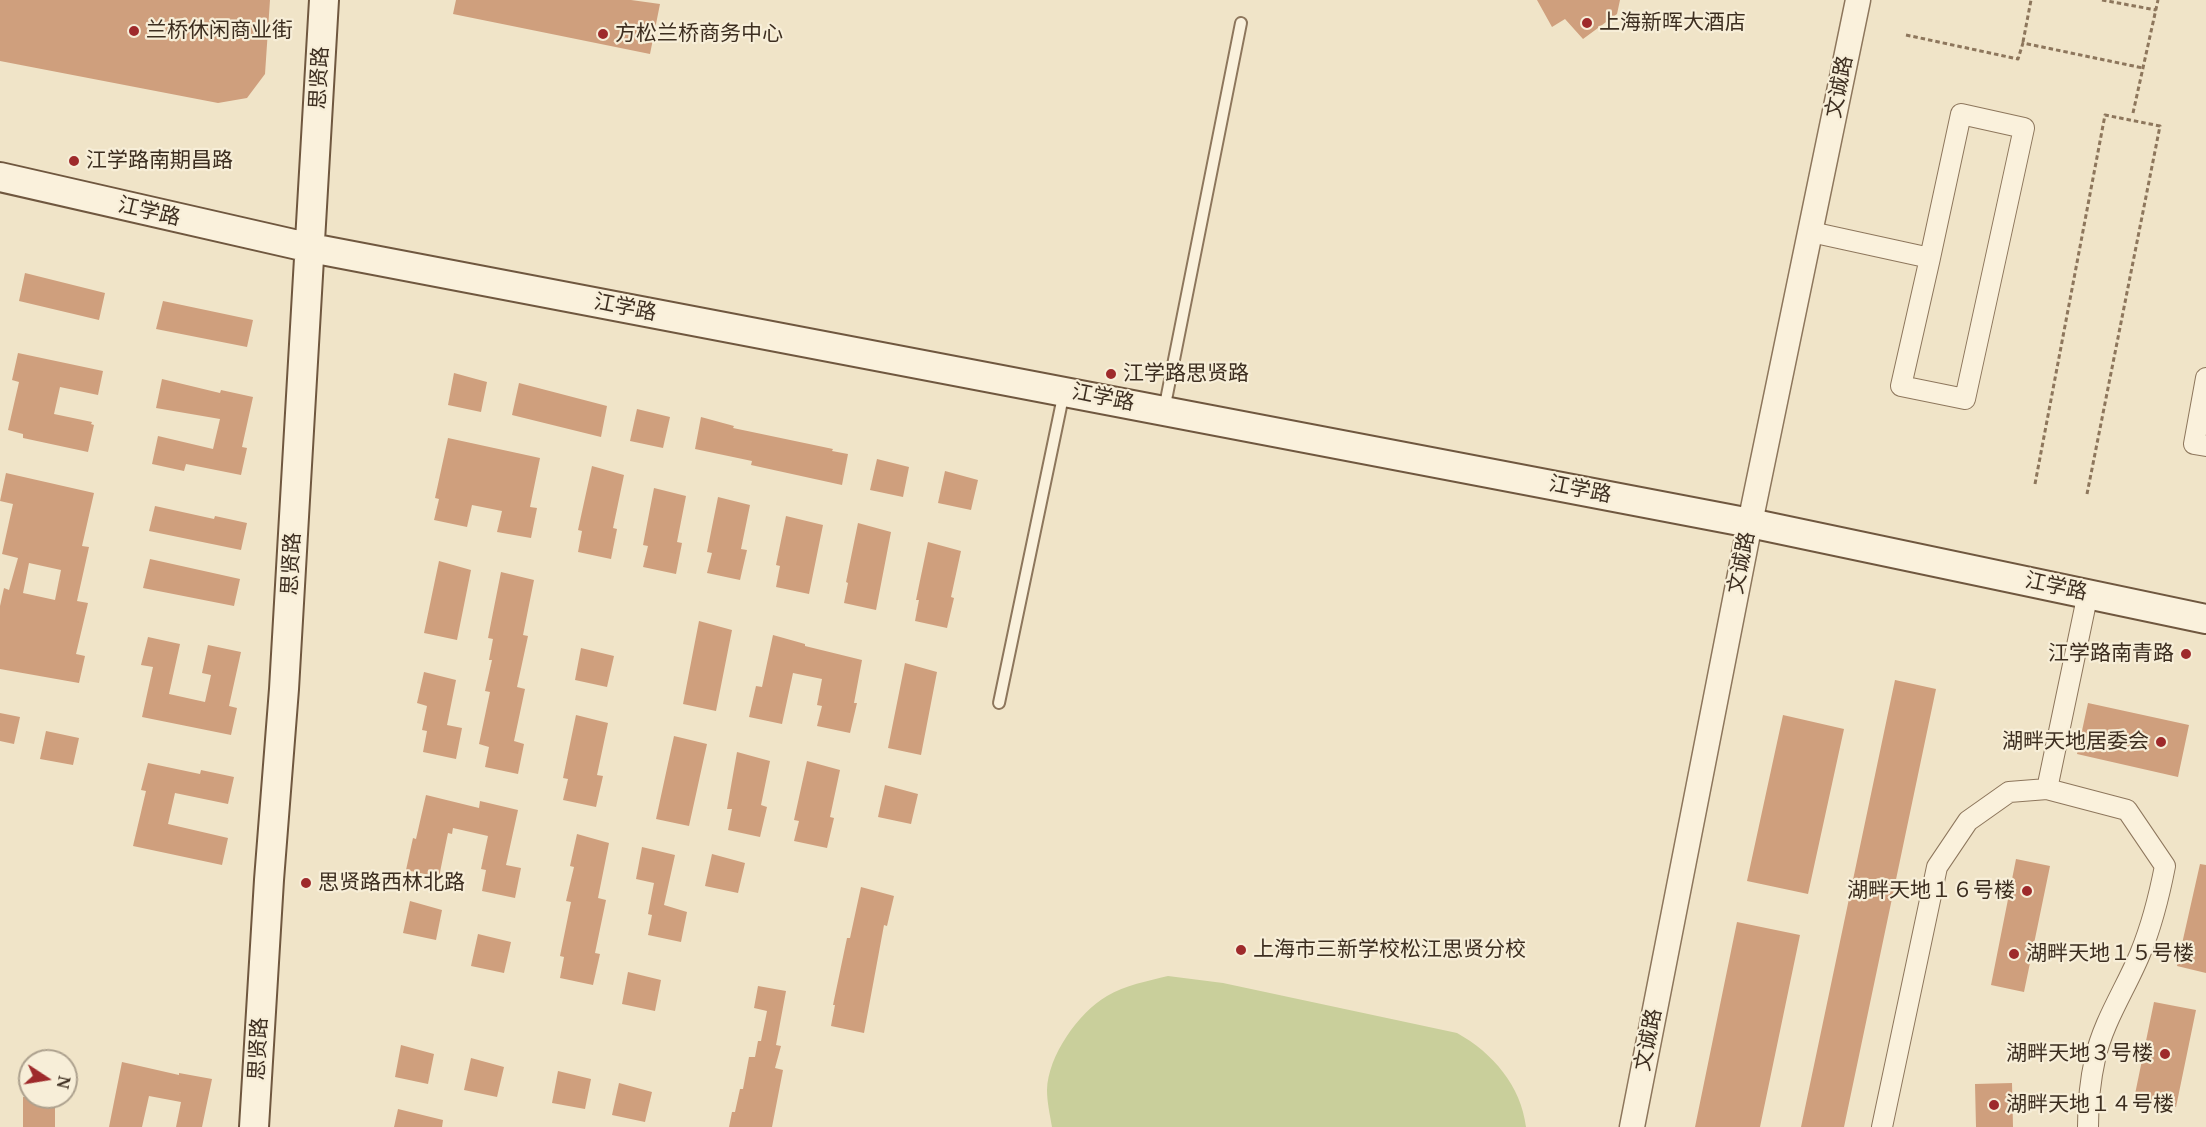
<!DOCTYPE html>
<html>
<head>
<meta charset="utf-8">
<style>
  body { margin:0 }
  #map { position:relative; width:2206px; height:1127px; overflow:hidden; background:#f0e4c8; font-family:"Noto Serif",serif }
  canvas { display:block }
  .north { position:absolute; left:18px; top:1049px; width:60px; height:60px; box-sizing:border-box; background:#f7eed8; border:2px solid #ada18e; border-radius:50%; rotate:102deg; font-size:16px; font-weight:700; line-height:24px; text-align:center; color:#3d2e20 }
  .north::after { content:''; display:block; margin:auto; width:21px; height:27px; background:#9e2a2b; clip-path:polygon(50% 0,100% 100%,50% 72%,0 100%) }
</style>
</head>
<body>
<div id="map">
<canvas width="2206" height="1127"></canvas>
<div class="north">N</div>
</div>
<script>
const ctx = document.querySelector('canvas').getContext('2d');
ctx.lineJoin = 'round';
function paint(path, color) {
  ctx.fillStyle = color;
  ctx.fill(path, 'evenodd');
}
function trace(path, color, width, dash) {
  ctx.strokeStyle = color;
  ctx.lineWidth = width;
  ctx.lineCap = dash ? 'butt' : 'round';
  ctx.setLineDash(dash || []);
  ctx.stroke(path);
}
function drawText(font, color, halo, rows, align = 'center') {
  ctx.font = font + ' "Noto Serif","Noto Sans SC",serif';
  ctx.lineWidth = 4.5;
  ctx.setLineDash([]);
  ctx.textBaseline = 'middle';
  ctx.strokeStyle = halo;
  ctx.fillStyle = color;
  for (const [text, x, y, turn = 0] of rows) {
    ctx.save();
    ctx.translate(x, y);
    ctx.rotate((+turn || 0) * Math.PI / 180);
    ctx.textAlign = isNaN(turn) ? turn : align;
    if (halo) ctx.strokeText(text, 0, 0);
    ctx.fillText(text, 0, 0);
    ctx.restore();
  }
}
const green = new Path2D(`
  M 1168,976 L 1223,983 L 1457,1033 C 1493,1053 1521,1086 1526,1127 L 1052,1127 C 1050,1115 1047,1102 1047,1090 C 1048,1056 1078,1013 1107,996 C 1125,985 1148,981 1168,976 Z`);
const building = new Path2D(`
  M 0,0 L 270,0 L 265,74 L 247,98 L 218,103 L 0,61 Z
  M 456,0 L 631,0 L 660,4 L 650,54 L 453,14 Z
  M 1537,0 L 1620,0 L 1617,14 L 1583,39 L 1565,19 L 1552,27 Z
  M 25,273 L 105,293 L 99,320 L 19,301 Z
  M 163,301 L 253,320 L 247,347 L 156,329 Z
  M 18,353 L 103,371 L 98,395 L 60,387 L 54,414 L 92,422 L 91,424 L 94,425 L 88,452 L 23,438 L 23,434 L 8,430 L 19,382 L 12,380 Z
  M 454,373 L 487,382 L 481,412 L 448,405 Z
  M 162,379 L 220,393 L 221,390 L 253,397 L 242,447 L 247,448 L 241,475 L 186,464 L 184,471 L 152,464 L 158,436 L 213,449 L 220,419 L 156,408 Z
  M 519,383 L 607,406 L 601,437 L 512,415 Z
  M 637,409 L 670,417 L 663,448 L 630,441 Z
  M 701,417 L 734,426 L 733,428 L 833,449 L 832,451 L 848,454 L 842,485 L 751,465 L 752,461 L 695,449 Z
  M 448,438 L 540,458 L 530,507 L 537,508 L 531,538 L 497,532 L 502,511 L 472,505 L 467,527 L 434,520 L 439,499 L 435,498 Z
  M 877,459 L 909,467 L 903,497 L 870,490 Z
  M 592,466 L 624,475 L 613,528 L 617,529 L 611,559 L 578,552 L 582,531 L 578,530 Z
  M 945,471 L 978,480 L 971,510 L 938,503 Z
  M 6,473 L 94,493 L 82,546 L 89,547 L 77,601 L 88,603 L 76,654 L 85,656 L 79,683 L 0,669 L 0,606 L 4,588 L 9,590 L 18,558 L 2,554 L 13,504 L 0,501 ZM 29,563 L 61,570 L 55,600 L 23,593 Z
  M 654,488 L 686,496 L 677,542 L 682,543 L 676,574 L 643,567 L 648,546 L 643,545 Z
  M 718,497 L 750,505 L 741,549 L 747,550 L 740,580 L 707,573 L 712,553 L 707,552 Z
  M 155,506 L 214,519 L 215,516 L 247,523 L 241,550 L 149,531 Z
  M 786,516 L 823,525 L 809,594 L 776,587 L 780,566 L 776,565 Z
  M 858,523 L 891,532 L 876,610 L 844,603 L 848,583 L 846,582 Z
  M 928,542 L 961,551 L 951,597 L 954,598 L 947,628 L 915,621 L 919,600 L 916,600 Z
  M 150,559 L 240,579 L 234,606 L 143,588 Z
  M 439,561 L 471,570 L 457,640 L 424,633 Z
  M 501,572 L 534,580 L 523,635 L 528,636 L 517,687 L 525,689 L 514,741 L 524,744 L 518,774 L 485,767 L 489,747 L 479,744 L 490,692 L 485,691 L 492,660 L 489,660 L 493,639 L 488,638 Z
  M 699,621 L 732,630 L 716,711 L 683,704 Z
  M 773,635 L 805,644 L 805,646 L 862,660 L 854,703 L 857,703 L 850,733 L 817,726 L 822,706 L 817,705 L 822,679 L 793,673 L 782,724 L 749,717 L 756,686 L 762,687 Z
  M 148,637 L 180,644 L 169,694 L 205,702 L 211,675 L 202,673 L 208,645 L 241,652 L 229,706 L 237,708 L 231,735 L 142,717 L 153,667 L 141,665 Z
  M 581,648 L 614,656 L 607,687 L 575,680 Z
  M 905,663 L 937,672 L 921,755 L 888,748 Z
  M 424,672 L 456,680 L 447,725 L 462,728 L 456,759 L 423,752 L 427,731 L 422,730 L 427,706 L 417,703 Z
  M 1895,680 L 1936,689 L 1844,1127 L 1801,1127 Z
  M 2088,703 L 2189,725 L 2178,777 L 2077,754 Z
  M 0,713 L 20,717 L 14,744 L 0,741 Z
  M 576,715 L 608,723 L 597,775 L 603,776 L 596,807 L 563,800 L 568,779 L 563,778 Z
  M 1783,715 L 1844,729 L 1808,894 L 1747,881 Z
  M 46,731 L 79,738 L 73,765 L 40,759 Z
  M 674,736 L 707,744 L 689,826 L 656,819 Z
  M 737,752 L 770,761 L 761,805 L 767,807 L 760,837 L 728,830 L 732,809 L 727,809 Z
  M 807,761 L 840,770 L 830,817 L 834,818 L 827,848 L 794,841 L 799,821 L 794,820 Z
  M 148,763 L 200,774 L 201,770 L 234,777 L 228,804 L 175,793 L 168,824 L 228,838 L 222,865 L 133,846 L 146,791 L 141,790 Z
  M 885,785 L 918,794 L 911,824 L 878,817 Z
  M 426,795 L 479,808 L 480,801 L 518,810 L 506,865 L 521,868 L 515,898 L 482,891 L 486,870 L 481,869 L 488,836 L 453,828 L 452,834 L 448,833 L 439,877 L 406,870 L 413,838 L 416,839 Z
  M 577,834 L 609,843 L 598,898 L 606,900 L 595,953 L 600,954 L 593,985 L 560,978 L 564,957 L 560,956 L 571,902 L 566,901 L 574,867 L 570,866 Z
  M 642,847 L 675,855 L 664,905 L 687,912 L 681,942 L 648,935 L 652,915 L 648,914 L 654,883 L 636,879 Z
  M 712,854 L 745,863 L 738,893 L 705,886 Z
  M 2016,859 L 2050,866 L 2024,992 L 1991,985 Z
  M 2200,864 L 2206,865 L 2206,973 L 2177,966 Z
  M 861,887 L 894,896 L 887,926 L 884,925 L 864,1033 L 831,1026 L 835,1005 L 833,1005 L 847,938 L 850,938 Z
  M 410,901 L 442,910 L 436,940 L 403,933 Z
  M 1737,922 L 1800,935 L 1760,1127 L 1695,1127 Z
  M 478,934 L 511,942 L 504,973 L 471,966 Z
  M 628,972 L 661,980 L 655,1011 L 622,1004 Z
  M 758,986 L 786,991 L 776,1045 L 781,1046 L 775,1068 L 783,1070 L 772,1127 L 729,1127 L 732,1112 L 735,1112 L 740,1089 L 743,1089 L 749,1057 L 755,1057 L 758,1041 L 761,1041 L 767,1011 L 754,1008 Z
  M 2154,1002 L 2196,1010 L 2176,1107 L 2134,1099 Z
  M 401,1045 L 434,1054 L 428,1084 L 395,1077 Z
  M 471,1058 L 504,1067 L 497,1097 L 464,1090 Z
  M 122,1062 L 179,1075 L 179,1073 L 212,1079 L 202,1127 L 176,1127 L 181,1102 L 149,1096 L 142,1127 L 109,1127 Z
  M 558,1071 L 591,1079 L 585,1109 L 552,1103 Z
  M 619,1083 L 652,1092 L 645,1122 L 612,1115 Z
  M 2012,1083 L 2013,1127 L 1976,1127 L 1975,1084 Z
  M 23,1097 L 55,1097 L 55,1127 L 23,1127 Z
  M 398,1109 L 443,1120 L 442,1127 L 394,1127 Z`);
const path = new Path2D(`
  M 2102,0 L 2156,10
  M 1906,35 L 2018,59 L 2023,43 L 2143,68
  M 2023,42 L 2031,0
  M 2133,113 L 2158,0
  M 2035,484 L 2105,115 L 2160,126 L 2087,494`);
const service = new Path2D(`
  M 1164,410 L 1241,23
  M 999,703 L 1064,392`);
const minor = new Path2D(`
  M 1811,232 L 1930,258 L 1901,386 L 1965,399 L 2024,128 L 1961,114 L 1930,258
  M 2206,378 L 2194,444 L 2206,446
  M 2047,789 L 2088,593
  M 1882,1127 L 1937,867 L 1968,821 L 2009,792 L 2047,789 L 2127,810 L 2165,866 C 2159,897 2152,925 2140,954 C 2126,988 2103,1022 2095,1059 C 2090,1081 2088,1104 2088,1127`);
const tertiary = new Path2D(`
  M 1632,1127 L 1750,523 L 1858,0`);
const secondary = new Path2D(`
  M 0,177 L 311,248 L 1750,523 L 2206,619
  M 254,1127 L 269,880 L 284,689 L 324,0`);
const markers = [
  [1587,23,6,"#9e2a2b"],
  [134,31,6,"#9e2a2b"],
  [603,34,6,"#9e2a2b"],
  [74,161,6,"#9e2a2b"],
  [1111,374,6,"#9e2a2b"],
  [2186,654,6,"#9e2a2b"],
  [2161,742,6,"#9e2a2b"],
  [306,883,6,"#9e2a2b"],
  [2027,891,6,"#9e2a2b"],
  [1241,950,6,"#9e2a2b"],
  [2014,954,6,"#9e2a2b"],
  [2165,1054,6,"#9e2a2b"],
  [1994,1105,6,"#9e2a2b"]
];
const poiNames = [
  ["上海新晖大酒店",1599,23],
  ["兰桥休闲商业街",146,31],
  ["方松兰桥商务中心",615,34],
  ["江学路南期昌路",86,161],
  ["江学路思贤路",1123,374],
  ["江学路南青路",2174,654,"right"],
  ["湖畔天地居委会",2149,742,"right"],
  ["思贤路西林北路",318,883],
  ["湖畔天地１６号楼",2015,891,"right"],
  ["上海市三新学校松江思贤分校",1253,950],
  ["湖畔天地１５号楼",2026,954],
  ["湖畔天地３号楼",2153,1054,"right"],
  ["湖畔天地１４号楼",2006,1105]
];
const streetNames = [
  ["思贤路",320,78,-87],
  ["文诚路",1840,87,-79],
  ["江学路",149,212,13],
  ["江学路",625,308,11],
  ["江学路",1103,398,11],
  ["江学路",1580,490,11],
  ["文诚路",1742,563,-79],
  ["思贤路",292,564,-87],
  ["江学路",2056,587,12],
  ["文诚路",1649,1040,-79],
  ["思贤路",259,1049,-87]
];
paint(green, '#c9cf9b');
paint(building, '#cf9f7d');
trace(service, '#8d765c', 14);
trace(minor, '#8d765c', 22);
trace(tertiary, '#8d765c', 27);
trace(secondary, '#6f573f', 32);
trace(path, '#8d765c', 3, [4.5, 3]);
trace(service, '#faf1dc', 10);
trace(minor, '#faf1dc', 20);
trace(tertiary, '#faf1dc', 24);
trace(secondary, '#faf1dc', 28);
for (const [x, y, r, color] of markers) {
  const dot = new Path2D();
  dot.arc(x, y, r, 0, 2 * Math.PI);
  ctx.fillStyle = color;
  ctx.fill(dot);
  trace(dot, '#f7eed8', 2);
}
drawText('21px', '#3d2e20', '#f7eed8', poiNames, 'left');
drawText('21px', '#3d2e20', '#f7eed8', streetNames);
</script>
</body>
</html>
